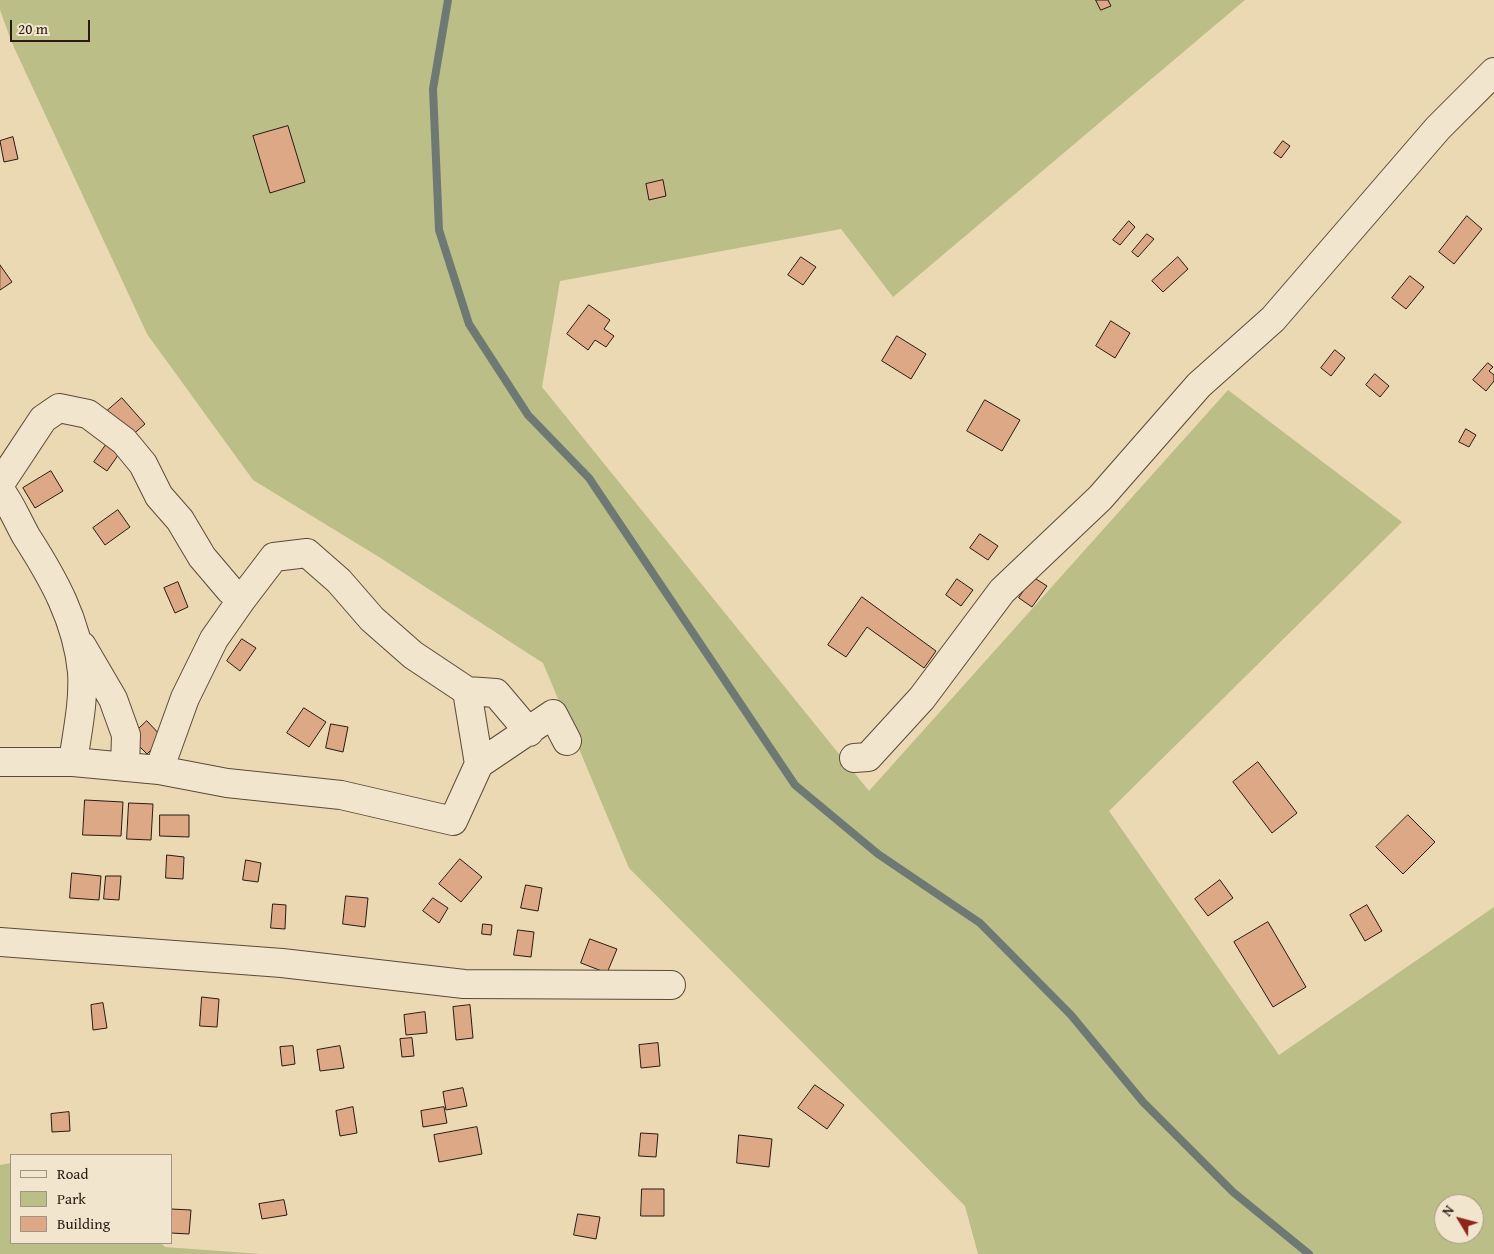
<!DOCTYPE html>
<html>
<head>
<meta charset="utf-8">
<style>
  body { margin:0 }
  #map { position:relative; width:1494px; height:1254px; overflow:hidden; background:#ead9b2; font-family:"Gentium Book Plus",serif }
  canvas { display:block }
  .legend { position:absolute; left:10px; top:1154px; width:162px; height:90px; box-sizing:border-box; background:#f1e6cd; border:1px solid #a29482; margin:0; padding:6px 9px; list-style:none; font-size:15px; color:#2b1912 }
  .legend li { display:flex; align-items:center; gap:10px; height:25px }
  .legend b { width:25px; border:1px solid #a29482 }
  .north { position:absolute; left:1434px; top:1194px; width:50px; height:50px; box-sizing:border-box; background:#f1e6cd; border:1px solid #a29482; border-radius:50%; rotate:307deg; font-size:14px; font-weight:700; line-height:20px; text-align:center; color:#2b1912 }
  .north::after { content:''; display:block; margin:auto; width:18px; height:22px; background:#8f2418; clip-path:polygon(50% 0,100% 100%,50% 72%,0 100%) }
  .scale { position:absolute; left:10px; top:20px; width:80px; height:22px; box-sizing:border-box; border:2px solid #2b1912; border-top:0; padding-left:6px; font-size:15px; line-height:18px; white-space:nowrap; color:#2b1912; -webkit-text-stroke:4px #f1e6cd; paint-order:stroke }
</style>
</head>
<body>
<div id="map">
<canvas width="1494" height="1254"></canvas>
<ul class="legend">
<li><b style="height:6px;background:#f1e6cd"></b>Road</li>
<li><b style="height:14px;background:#bcbe88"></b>Park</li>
<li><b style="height:14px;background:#dca886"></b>Building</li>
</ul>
<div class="north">N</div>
<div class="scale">20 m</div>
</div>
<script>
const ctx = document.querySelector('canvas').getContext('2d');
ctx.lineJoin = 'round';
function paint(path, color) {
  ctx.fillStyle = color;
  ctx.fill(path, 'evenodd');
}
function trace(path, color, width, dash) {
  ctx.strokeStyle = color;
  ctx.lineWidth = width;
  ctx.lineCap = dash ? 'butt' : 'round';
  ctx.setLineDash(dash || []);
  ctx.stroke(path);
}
const green = new Path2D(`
  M 0,0 L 1245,0 L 893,297 L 841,229 L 560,281 L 542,387 L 869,791 L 1228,390 L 1402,522 L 1109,811 L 1279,1055 L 1494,907 L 1494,1254 L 978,1254 L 965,1206 L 629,868 L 543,663 L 379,557 L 253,480 L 147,334 L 12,43 L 0,10 ZM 1444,1204 L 1474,1204 L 1474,1234 L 1444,1234 Z
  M 11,1163 L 11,1243 L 161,1243 L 165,1247 L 261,1254 L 0,1254 L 0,1165 Z`);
const stream = new Path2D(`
  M 448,0 L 433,89 L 439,230 L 469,324 L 528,415 L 589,478 L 795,785 L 878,854 L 980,923 L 1071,1015 L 1143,1102 L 1233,1192 L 1309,1254`);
const building = new Path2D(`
  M 1096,0 L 1108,0 L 1111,6 L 1101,10 Z
  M 288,126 L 305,182 L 270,193 L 253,136 Z
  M 13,137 L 18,159 L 4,162 L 0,141 Z
  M 1283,141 L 1290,146 L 1281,158 L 1274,153 Z
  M 663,180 L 666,196 L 649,200 L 646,184 Z
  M 1467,216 L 1482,229 L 1454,264 L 1439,252 Z
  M 1129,221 L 1135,227 L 1120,245 L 1113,240 Z
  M 1147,234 L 1154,239 L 1138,257 L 1132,252 Z
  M 801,257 L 816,267 L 803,285 L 788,275 Z
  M 1178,257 L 1188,269 L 1163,292 L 1152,281 Z
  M 0,265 L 12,282 L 0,290 Z
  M 1410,276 L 1424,287 L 1406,309 L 1392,298 Z
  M 589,305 L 610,320 L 604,329 L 614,336 L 606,347 L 595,340 L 588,350 L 567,334 Z
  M 1111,321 L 1130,333 L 1115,358 L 1096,346 Z
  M 897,336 L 926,354 L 911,379 L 882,361 Z
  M 1335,350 L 1345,358 L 1331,376 L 1321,368 Z
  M 1488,363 L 1493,367 L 1489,371 L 1494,375 L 1494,381 L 1486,391 L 1473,380 Z
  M 1375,374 L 1389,386 L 1380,397 L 1366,385 Z
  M 122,398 L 145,424 L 130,437 L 107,411 Z
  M 985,400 L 1020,420 L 1002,451 L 967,431 Z
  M 1466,429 L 1476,435 L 1469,447 L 1459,442 Z
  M 108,442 L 121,451 L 107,471 L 94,462 Z
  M 51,471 L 63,491 L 35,508 L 23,488 Z
  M 118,510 L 130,527 L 105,545 L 93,528 Z
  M 980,534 L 998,546 L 988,560 L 970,548 Z
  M 1033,577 L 1047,586 L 1032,607 L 1019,598 Z
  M 957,579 L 973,590 L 961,606 L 946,595 Z
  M 178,582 L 188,607 L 175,613 L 164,588 Z
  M 862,597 L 936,651 L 924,668 L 867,627 L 846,657 L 828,645 Z
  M 242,639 L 256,648 L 240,671 L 227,661 Z
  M 304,708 L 326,722 L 309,747 L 287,733 Z
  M 147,721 L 163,738 L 147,754 L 130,737 Z
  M 331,724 L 348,727 L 343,752 L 326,748 Z
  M 1258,762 L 1297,813 L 1272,833 L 1233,782 Z
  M 85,800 L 123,802 L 121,836 L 83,835 Z
  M 129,803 L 153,804 L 151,840 L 127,839 Z
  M 160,815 L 189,815 L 189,837 L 160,836 Z
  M 1408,815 L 1435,842 L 1403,874 L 1376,847 Z
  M 167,855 L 184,857 L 183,879 L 166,878 Z
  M 460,859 L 482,877 L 461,902 L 439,884 Z
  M 246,860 L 261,863 L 258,882 L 243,880 Z
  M 72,873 L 101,876 L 99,900 L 70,898 Z
  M 106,876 L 121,876 L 119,900 L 104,899 Z
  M 1220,880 L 1233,898 L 1208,916 L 1195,899 Z
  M 526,885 L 542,888 L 538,911 L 521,908 Z
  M 346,896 L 368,898 L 365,927 L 343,924 Z
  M 433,898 L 448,908 L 439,923 L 423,911 Z
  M 273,904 L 286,905 L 285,929 L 271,928 Z
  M 1367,905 L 1382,931 L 1365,941 L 1350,915 Z
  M 1268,922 L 1306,987 L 1273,1007 L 1234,942 Z
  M 483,924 L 492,925 L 491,935 L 482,934 Z
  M 518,930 L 534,932 L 531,957 L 514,955 Z
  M 590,939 L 617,949 L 607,973 L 581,963 Z
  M 202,997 L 219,999 L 217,1027 L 200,1026 Z
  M 103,1003 L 107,1028 L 93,1030 L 91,1005 Z
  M 470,1005 L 473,1038 L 456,1040 L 453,1007 Z
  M 425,1012 L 427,1033 L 406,1035 L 404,1015 Z
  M 412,1038 L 414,1056 L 402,1057 L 400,1039 Z
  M 658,1043 L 660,1066 L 641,1068 L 639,1045 Z
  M 293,1046 L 295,1064 L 282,1066 L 280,1047 Z
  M 340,1046 L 344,1068 L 320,1071 L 317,1050 Z
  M 815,1085 L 844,1105 L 827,1129 L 798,1108 Z
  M 463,1088 L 467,1106 L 446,1110 L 443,1092 Z
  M 353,1107 L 357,1133 L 340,1136 L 336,1111 Z
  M 444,1107 L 447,1123 L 423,1127 L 421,1111 Z
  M 69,1112 L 70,1131 L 52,1132 L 51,1114 Z
  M 477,1127 L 482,1154 L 439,1162 L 434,1135 Z
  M 641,1133 L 658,1134 L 656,1157 L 639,1156 Z
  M 739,1135 L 772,1139 L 769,1167 L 737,1163 Z
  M 642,1189 L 664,1189 L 664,1216 L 641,1216 Z
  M 284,1200 L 287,1215 L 262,1219 L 259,1204 Z
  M 171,1209 L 191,1210 L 189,1234 L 171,1233 Z
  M 578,1214 L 600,1217 L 596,1239 L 574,1235 Z`);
const minor = new Path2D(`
  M 0,484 L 43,419 L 59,408 L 88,414 L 124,441 L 143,464 L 159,496 L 180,520 L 202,557 L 230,590 L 242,599 L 214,639 L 185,698 L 159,770
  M 0,490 C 11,504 17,520 26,536 C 53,578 77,620 82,672 C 84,702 77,733 73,762
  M 242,599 L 274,557 L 307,553 L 339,581 L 372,619 L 413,655 L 467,691 L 479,764
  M 82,646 L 113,699 L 126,735 L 125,767
  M 467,691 L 496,693 L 529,732
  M 854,758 L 868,757 L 922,698 L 1002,591 L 1100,498 L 1199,385 L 1273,319 L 1438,128 L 1494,72
  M 0,762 L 73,762 L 159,770 L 227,783 L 341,795 L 453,821 L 479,764 L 553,714 L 567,741
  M 0,942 L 282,963 L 464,984 L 671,985`);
paint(green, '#bcbe88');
trace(stream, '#6e7973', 8);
paint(building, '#dca886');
trace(building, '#2b1912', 1);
trace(minor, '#5b493a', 30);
trace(minor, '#f1e6cd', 28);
</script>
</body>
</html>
